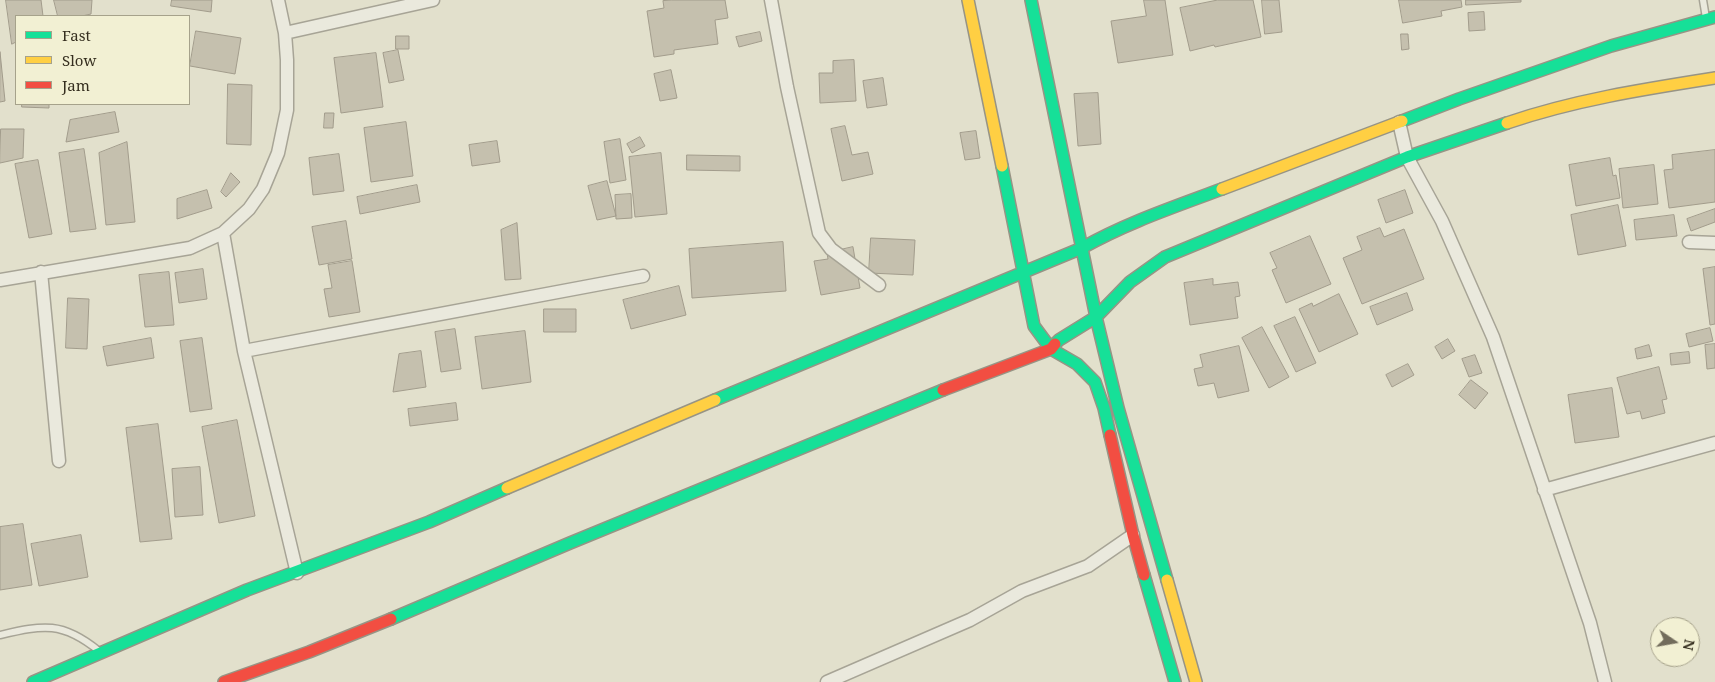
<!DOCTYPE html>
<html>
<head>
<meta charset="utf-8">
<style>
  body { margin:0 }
  #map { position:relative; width:1715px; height:682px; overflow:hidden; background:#e2e0cc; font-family:"Noto Serif",serif }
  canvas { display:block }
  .legend { position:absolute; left:15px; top:15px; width:175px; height:90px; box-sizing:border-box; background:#f2f0d3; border:1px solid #a6a28b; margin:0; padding:6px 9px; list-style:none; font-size:15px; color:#352e1f }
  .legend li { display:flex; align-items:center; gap:10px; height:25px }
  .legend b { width:25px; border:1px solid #a6a28b }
  .north { position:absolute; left:1650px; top:617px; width:50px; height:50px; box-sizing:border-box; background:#f2f0d3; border:1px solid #a6a28b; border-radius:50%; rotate:102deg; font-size:14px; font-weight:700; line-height:20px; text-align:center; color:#352e1f }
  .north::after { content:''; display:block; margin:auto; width:18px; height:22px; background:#726c5c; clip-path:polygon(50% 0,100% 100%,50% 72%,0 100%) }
</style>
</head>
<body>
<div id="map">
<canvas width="1715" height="682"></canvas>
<ul class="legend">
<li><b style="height:6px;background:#16e098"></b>Fast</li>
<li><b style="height:6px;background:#ffcf43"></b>Slow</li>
<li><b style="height:6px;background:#f24e42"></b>Jam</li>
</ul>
<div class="north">N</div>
</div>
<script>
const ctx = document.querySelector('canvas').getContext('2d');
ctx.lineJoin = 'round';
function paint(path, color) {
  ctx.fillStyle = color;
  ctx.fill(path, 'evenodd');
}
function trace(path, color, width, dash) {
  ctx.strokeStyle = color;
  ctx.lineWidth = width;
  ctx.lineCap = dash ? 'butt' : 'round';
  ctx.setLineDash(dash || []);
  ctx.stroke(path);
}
const building = new Path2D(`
  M 6,0 L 41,0 L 43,16 L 16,16 L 16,42 L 12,44 Z
  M 54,0 L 92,0 L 91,14 L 82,16 L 58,16 Z
  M 172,0 L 212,0 L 211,12 L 171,6 Z
  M 672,0 L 725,0 L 728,18 L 715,20 L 718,44 L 674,50 L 674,54 L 654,57 L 647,11 L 664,8 L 663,1 Z
  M 1144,0 L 1165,0 L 1173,55 L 1118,63 L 1111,21 L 1146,16 Z
  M 1218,0 L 1253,0 L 1261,37 L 1215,47 L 1214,45 L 1190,51 L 1180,8 Z
  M 1262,0 L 1279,0 L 1282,32 L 1265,34 Z
  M 1399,0 L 1461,0 L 1462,7 L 1441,11 L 1442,16 L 1403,23 Z
  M 1466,0 L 1521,0 L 1521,2 L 1466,5 Z
  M 1484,12 L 1485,30 L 1469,31 L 1468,13 Z
  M 196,31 L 241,38 L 235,74 L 190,66 Z
  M 760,32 L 762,41 L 739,47 L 736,37 Z
  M 1401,34 L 1408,34 L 1409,49 L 1402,50 Z
  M 396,36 L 409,36 L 409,49 L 396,49 Z
  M 398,50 L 404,80 L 389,83 L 383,53 Z
  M 0,52 L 5,101 L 0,102 Z
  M 376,53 L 383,107 L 341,113 L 334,58 Z
  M 854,60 L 856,101 L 820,103 L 819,73 L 833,73 L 833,61 Z
  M 671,70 L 677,98 L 660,101 L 654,74 Z
  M 883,78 L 887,105 L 867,108 L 863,81 Z
  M 228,84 L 252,85 L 251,145 L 227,144 Z
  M 1098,93 L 1101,144 L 1078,146 L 1074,94 Z
  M 22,104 L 49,104 L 49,108 L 22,107 Z
  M 115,112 L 119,132 L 66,142 L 70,120 Z
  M 325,113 L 334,113 L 333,128 L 324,128 Z
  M 406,122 L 413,176 L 371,182 L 364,128 Z
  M 845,126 L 852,155 L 868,152 L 873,174 L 842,181 L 831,129 Z
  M 1,129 L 24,129 L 23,158 L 0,163 Z
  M 976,131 L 980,158 L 965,160 L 960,133 Z
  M 640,137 L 645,146 L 632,153 L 627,144 Z
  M 620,139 L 626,180 L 610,183 L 604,142 Z
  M 497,141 L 500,162 L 472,166 L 469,145 Z
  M 127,142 L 135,222 L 106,225 L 99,153 Z
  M 84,149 L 96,229 L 70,232 L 59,153 Z
  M 1715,150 L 1715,202 L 1669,208 L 1664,170 L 1673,169 L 1672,155 Z
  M 661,153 L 667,214 L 635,217 L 629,157 Z
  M 339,154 L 344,191 L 313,195 L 309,158 Z
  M 687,155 L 740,156 L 740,171 L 687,170 Z
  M 1610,158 L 1613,176 L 1616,175 L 1620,198 L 1576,206 L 1569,165 Z
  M 38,160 L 52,234 L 29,238 L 15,164 Z
  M 1654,165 L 1658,204 L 1623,208 L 1619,169 Z
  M 231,173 L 240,182 L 226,197 L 221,192 Z
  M 607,181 L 616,216 L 597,220 L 588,186 Z
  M 417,185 L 420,202 L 360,214 L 357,197 Z
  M 207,190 L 212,208 L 177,219 L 177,199 Z
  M 1405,190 L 1413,213 L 1386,223 L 1378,200 Z
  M 631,194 L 632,218 L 616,219 L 615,195 Z
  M 1618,205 L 1626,246 L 1578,255 L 1571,215 Z
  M 1715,209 L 1715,222 L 1691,231 L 1687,219 Z
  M 1674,215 L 1677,236 L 1636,240 L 1634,220 Z
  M 346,221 L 352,259 L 319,265 L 312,227 Z
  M 517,223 L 521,279 L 505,280 L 501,230 Z
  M 1380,228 L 1384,237 L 1404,229 L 1424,279 L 1362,304 L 1343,258 L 1362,250 L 1357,237 Z
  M 1310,236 L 1331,284 L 1286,303 L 1272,270 L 1277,268 L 1270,253 Z
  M 871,238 L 915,240 L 913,275 L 869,273 Z
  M 783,242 L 786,291 L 692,298 L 689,249 Z
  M 853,247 L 860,288 L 821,295 L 814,261 L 828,259 L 827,253 Z
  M 352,261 L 360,312 L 329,317 L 324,289 L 332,288 L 328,265 Z
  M 1715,267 L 1715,324 L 1710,325 L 1703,269 Z
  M 203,269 L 207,299 L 179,303 L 175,273 Z
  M 169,272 L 174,325 L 145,327 L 139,275 Z
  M 1213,279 L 1213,285 L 1238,282 L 1240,296 L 1235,297 L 1238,318 L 1190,325 L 1184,283 Z
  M 679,286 L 686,315 L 631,329 L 623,300 Z
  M 1407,293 L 1413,310 L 1377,325 L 1370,307 Z
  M 1339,294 L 1358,334 L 1319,352 L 1299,309 L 1312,303 L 1313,306 Z
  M 68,298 L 89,299 L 87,349 L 66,348 Z
  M 544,309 L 576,309 L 576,332 L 544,332 Z
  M 1295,317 L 1316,363 L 1296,372 L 1274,326 Z
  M 1262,327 L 1289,377 L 1269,388 L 1242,338 Z
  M 1710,328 L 1713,341 L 1689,347 L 1686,334 Z
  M 455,329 L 461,369 L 441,372 L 435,332 Z
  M 525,331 L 531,382 L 482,389 L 475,337 Z
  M 151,338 L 154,358 L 107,366 L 103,347 Z
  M 202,338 L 212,409 L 190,412 L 180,341 Z
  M 1448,339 L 1455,351 L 1442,359 L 1435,347 Z
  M 1715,344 L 1715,368 L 1707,369 L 1705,345 Z
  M 1649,345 L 1652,356 L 1637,359 L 1635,349 Z
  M 1239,346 L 1249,391 L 1218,398 L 1214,383 L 1198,386 L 1194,369 L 1203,367 L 1200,355 Z
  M 421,351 L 426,387 L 393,392 L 399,354 Z
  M 1689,352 L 1690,363 L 1671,365 L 1670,354 Z
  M 1475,355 L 1482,373 L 1469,377 L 1462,359 Z
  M 1408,364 L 1414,375 L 1392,387 L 1386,375 Z
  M 1659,367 L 1667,399 L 1662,400 L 1665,413 L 1642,419 L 1640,411 L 1627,414 L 1617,378 Z
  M 1471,380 L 1488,393 L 1475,409 L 1459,395 Z
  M 1612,388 L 1619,437 L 1575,443 L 1568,395 Z
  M 456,403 L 458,420 L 410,426 L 408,409 Z
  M 237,420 L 255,516 L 219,523 L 202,427 Z
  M 158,424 L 172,539 L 140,542 L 126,428 Z
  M 200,467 L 203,515 L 175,517 L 172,469 Z
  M 23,524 L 32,585 L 0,590 L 0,527 Z
  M 81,535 L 88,577 L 39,586 L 31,544 Z`);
const lane = new Path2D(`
  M 1703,0 L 1706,18
  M 0,635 C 44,625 62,621 99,651`);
const street = new Path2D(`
  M 771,0 L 787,87 L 819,233 L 831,249 L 879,285
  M 285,33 L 433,0
  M 1399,122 L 1407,157 L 1442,221 L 1493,337 L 1590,623 L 1605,682
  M 223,233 L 244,351 L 297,573
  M 1689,242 L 1715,243
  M 41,272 L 59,461
  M 0,280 L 190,248 L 223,233 L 249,209 L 263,189 L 278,153 L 287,110 L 287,60 L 285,33 L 278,0
  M 244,351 C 377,326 510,300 643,276
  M 1544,490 L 1715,443
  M 827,682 L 970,620 L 1022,591 L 1088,566 L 1133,535`);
const fast = new Path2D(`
  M 1031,0 L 1096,317 L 1118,408 L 1167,580
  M 1402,121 L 1459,99 L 1611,46 L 1715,17
  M 1002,166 L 1034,326 L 1051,349 L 1077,364 L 1095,382 L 1104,408 L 1110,435
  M 1055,344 L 1059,340 L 1096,317 L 1130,282 L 1165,257 L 1407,157 L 1507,123
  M 715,400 L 1082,248 C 1126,223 1174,207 1222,189
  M 1144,575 L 1175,682
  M 391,619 L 570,543 L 943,390
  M 33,682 L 247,590 L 429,522 L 507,488`);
const slow = new Path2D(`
  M 968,0 L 1002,166
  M 1507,123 C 1574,100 1645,89 1715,78
  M 1222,189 L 1402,121
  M 507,488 L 715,400
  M 1167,580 L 1196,682`);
const jam = new Path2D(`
  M 943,390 L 1051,349 L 1055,344
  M 1110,435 L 1133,535 L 1144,575
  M 224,682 L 309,652 L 391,619`);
paint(building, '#c5c0ae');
trace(building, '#a29c8c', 1);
trace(lane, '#a7a496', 9);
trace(street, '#a7a496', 15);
trace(fast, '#979485', 14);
trace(slow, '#979485', 14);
trace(jam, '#979485', 14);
trace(lane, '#eae9dd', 6);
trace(street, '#eae9dd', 12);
trace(fast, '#16e098', 11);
trace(slow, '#ffcf43', 11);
trace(jam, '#f24e42', 11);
</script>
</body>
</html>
